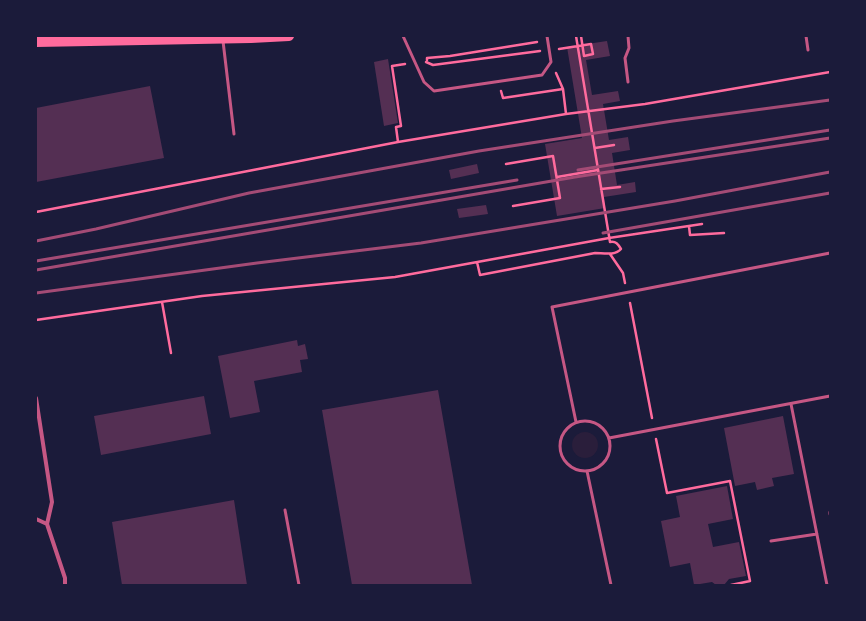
<!DOCTYPE html>
<html>
<head>
<meta charset="utf-8">
<style>
  body { margin:0 }
  #map { position:relative; width:866px; height:621px; overflow:hidden; background:#1b1b3a; font-family:"DM Sans",sans-serif }
  canvas { display:block }
  .frame { position:absolute; inset:0; border:37px solid #1b1b3a; pointer-events:none }
</style>
</head>
<body>
<div id="map">
<canvas width="866" height="621"></canvas>
<div class="frame"></div>
</div>
<script>
const ctx = document.querySelector('canvas').getContext('2d');
ctx.lineJoin = 'round';
function paint(path, color) {
  ctx.fillStyle = color;
  ctx.fill(path, 'evenodd');
}
function trace(path, color, width, dash) {
  ctx.strokeStyle = color;
  ctx.lineWidth = width;
  ctx.lineCap = dash ? 'butt' : 'round';
  ctx.setLineDash(dash || []);
  ctx.stroke(path);
}
const green = new Path2D(`
  M572 445a13 13 0 1 1 26 0a13 13 0 1 1-26 0Z`);
const building = new Path2D(`
  M 607,41 L 610,56 L 586,60 L 592,95 L 618,91 L 620,101 L 603,104 L 609,140 L 628,137 L 630,150 L 612,153 L 617,185 L 635,182 L 636,192 L 604,197 L 605,208 L 557,216 L 545,144 L 582,138 L 567,47 Z
  M 388,59 L 398,123 L 384,126 L 374,62 Z
  M 150,86 L 164,158 L 36,182 L 36,108 Z
  M 477,164 L 479,173 L 451,179 L 449,170 Z
  M 486,205 L 488,214 L 459,218 L 457,209 Z
  M 297,340 L 298,346 L 305,344 L 308,359 L 300,360 L 302,372 L 254,381 L 260,412 L 230,418 L 218,356 Z
  M 438,390 L 472,585 L 352,585 L 322,410 Z
  M 204,396 L 211,434 L 101,455 L 94,416 Z
  M 783,416 L 794,474 L 772,478 L 774,486 L 757,490 L 755,482 L 735,486 L 724,428 Z
  M 727,486 L 733,519 L 708,524 L 713,547 L 739,542 L 746,576 L 729,579 L 724,585 L 716,585 L 712,582 L 694,585 L 690,563 L 670,567 L 661,521 L 680,517 L 676,496 Z
  M 234,500 L 247,585 L 122,585 L 112,522 Z`);
const path = new Path2D(`
  M 559,49 L 591,44 L 593,54 L 584,56 L 581,36
  M 427,60 L 427,58 L 450,56 L 537,42
  M 426,62 L 433,65 L 540,51
  M 556,73 L 563,89
  M 501,91 L 503,98 L 563,89 L 566,114
  M 398,142 L 396,127 L 401,126 L 392,66 L 405,64
  M 595,148 L 614,145
  M 506,164 L 553,156 L 560,198 L 513,206
  M 557,177 L 598,170
  M 601,189 L 620,187
  M 36,212 L 398,142 L 566,114 L 645,104 L 830,72
  M 689,226 L 690,235 L 724,233
  M 610,254 L 623,273 L 625,283
  M 477,262 L 480,275 L 595,253 C 603,253 615,256 621,249 C 618,244 616,241 610,242 L 576,36
  M 162,302 L 171,353
  M 630,303 L 652,418
  M 36,320 L 202,296 L 395,277 L 609,238 L 702,224
  M 656,439 L 667,493 L 730,481 L 750,581 L 731,585`);
const service = new Path2D(`
  M 403,36 L 424,82 L 434,91 L 542,75 L 551,62 L 547,36
  M 628,36 L 629,48 L 625,58 L 628,82
  M 806,36 L 808,50
  M 223,41 L 234,134
  M 791,404 L 827,585
  M560 446a25 25 0 1 1 50 0a25 25 0 1 1-50 0Z
  M 576,422 L 552,307 L 830,253
  M 609,438 L 830,396
  M 587,471 L 611,585
  M 285,510 L 299,585
  M 830,512 L 830,514
  M 771,541 L 817,534`);
const minor = new Path2D(`
  M 36,398 L 52,502 L 47,524 L 36,519
  M 47,524 L 65,578 L 65,585`);
const primary = new Path2D(`
  M 36,42 L 251,38 L 289,36`);
const rail = new Path2D(`
  M 578,170 L 830,130
  M 603,233 L 830,193
  M 36,241 L 96,229 L 249,193 L 479,151 L 673,121 L 830,100
  M 36,261 L 517,180
  M 36,270 L 575,177 L 830,138
  M 36,293 L 257,263 L 421,243 L 675,201 L 830,172`);
paint(green, '#2a1e3b');
paint(building, '#542f53');
trace(path, '#ff6b9d', 2.5);
trace(service, '#c65784', 3);
trace(minor, '#c65784', 4);
trace(primary, '#ff6b9d', 10);
trace(rail, '#a44b75', 3);
</script>
</body>
</html>
